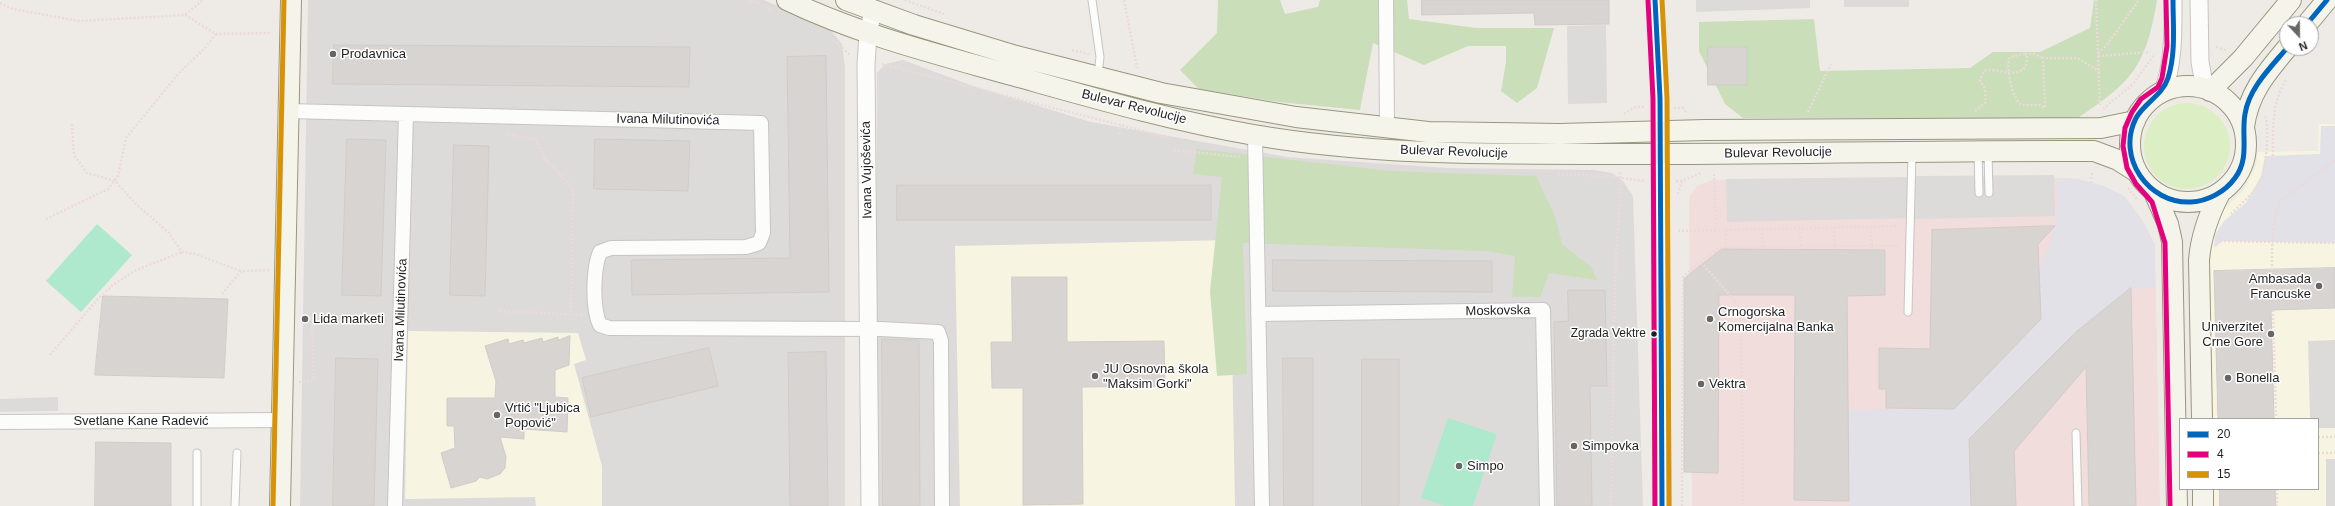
<!DOCTYPE html>
<html>
<head>
<meta charset="utf-8">
<style>
  body { margin:0 }
  #map { position:relative; width:2335px; height:506px; overflow:hidden; background:#eeebe7; font-family:Helvetica,sans-serif }
  canvas { display:block }
  .legend { position:absolute; left:2179px; top:418px; width:140px; height:72px; box-sizing:border-box; background:#fff; border:1px solid #a5a5a5; margin:0; padding:5px 7px; list-style:none; font-size:12px; color:#1f1f1f }
  .legend li { display:flex; align-items:center; gap:8px; height:20px }
  .legend b { width:20px; border:1px solid #a5a5a5 }
  .north { position:absolute; left:2279px; top:16px; width:40px; height:40px; box-sizing:border-box; background:#fff; border:1px solid #a5a5a5; border-radius:50%; rotate:158deg; font-size:11px; font-weight:700; line-height:16px; text-align:center; color:#1f1f1f }
  .north::after { content:''; display:block; margin:auto; width:14px; height:18px; background:#676665; clip-path:polygon(50% 0,100% 100%,50% 72%,0 100%) }
</style>
</head>
<body>
<div id="map">
<canvas width="2335" height="506"></canvas>
<ul class="legend">
<li><b style="height:5px;background:#0065bd"></b>20</li>
<li><b style="height:5px;background:#e5007d"></b>4</li>
<li><b style="height:5px;background:#d79205"></b>15</li>
</ul>
<div class="north">N</div>
</div>
<script>
const ctx = document.querySelector('canvas').getContext('2d');
ctx.lineJoin = 'round';
function paint(path, color) {
  ctx.fillStyle = color;
  ctx.fill(path, 'evenodd');
}
function trace(path, color, width, dash) {
  ctx.strokeStyle = color;
  ctx.lineWidth = width;
  ctx.lineCap = dash ? 'butt' : 'round';
  ctx.setLineDash(dash || []);
  ctx.stroke(path);
}
function drawText(font, color, halo, rows, align = 'center') {
  ctx.font = font + ' Helvetica,sans-serif';
  ctx.lineWidth = 3;
  ctx.setLineDash([]);
  ctx.textBaseline = 'middle';
  ctx.strokeStyle = halo;
  ctx.fillStyle = color;
  for (const [text, x, y, turn = 0] of rows) {
    ctx.save();
    ctx.translate(x, y);
    ctx.rotate((+turn || 0) * Math.PI / 180);
    ctx.textAlign = isNaN(turn) ? turn : align;
    if (halo) ctx.strokeText(text, 0, 0);
    ctx.fillText(text, 0, 0);
    ctx.restore();
  }
}
const residential = new Path2D(`
  M 308,0 L 764,0 L 830,29 L 842,44 L 845,67 L 845,506 L 300,506 Z
  M 903,60 L 973,86 L 1091,122 L 1287,157 L 1448,168 L 1594,170 L 1612,173 L 1623,181 L 1633,196 L 1643,506 L 876,506 L 877,73 L 885,64 Z`);
const commercial = new Path2D(`
  M 2057,178 L 2078,179 L 2103,186 L 2124,196 L 2142,220 L 2155,245 L 2160,506 L 1692,506 L 1689,197 L 1697,186 L 1712,180 Z`);
const education = new Path2D(`
  M 2319,124 L 2335,124 L 2335,506 L 2213,506 L 2212,489 L 2318,489 L 2318,419 L 2210,419 L 2205,250 L 2218,215 L 2244,190 L 2256,166 L 2258,152 L 2318,151 Z
  M 1230,240 L 1235,506 L 960,506 L 955,246 Z
  M 408,331 L 578,333 L 586,360 L 574,364 L 602,466 L 602,506 L 536,506 L 535,497 L 405,499 Z`);
const grass = new Path2D(`
  M2144 146a43 43 0 1 1 86 0a43 43 0 1 1-86 0Z`);
const forest = new Path2D(`
  M 1218,0 L 1280,0 L 1285,14 L 1318,7 L 1320,0 L 1407,0 L 1409,19 L 1476,28 L 1554,28 L 1537,88 L 1517,103 L 1501,91 L 1506,62 L 1506,46 L 1468,46 L 1424,65 L 1373,43 L 1360,110 L 1279,102 L 1199,89 L 1180,70 L 1217,33 Z
  M 2094,0 L 2157,0 C 2146,66 2133,81 2078,118 L 1743,118 L 1725,104 L 1699,51 L 1699,22 L 1814,19 L 1820,71 L 1970,68 L 1993,52 L 2040,52 L 2090,28 Z
  M 1197,149 L 1390,171 L 1536,176 L 1555,216 L 1562,244 L 1591,267 L 1597,280 L 1549,273 L 1540,297 L 1512,297 L 1515,256 L 1486,251 L 1243,243 L 1247,374 L 1217,376 L 1210,291 L 1222,177 L 1193,174 Z`);
const pitch = new Path2D(`
  M 97,224 L 132,255 L 81,312 L 46,281 Z
  M 1448,418 L 1497,434 L 1473,506 L 1445,506 L 1421,498 Z`);
const parking = new Path2D(`
  M 1696,0 L 1810,0 L 1810,8 L 1696,12 Z
  M 1844,0 L 1909,0 L 1909,7 L 1844,7 Z
  M 1606,25 L 1607,103 L 1568,104 L 1567,26 Z
  M 2054,175 L 2055,216 L 1913,219 L 1912,176 Z
  M 1911,177 L 1911,218 L 1727,222 L 1726,179 Z
  M 2335,340 L 2335,428 L 2318,428 L 2318,419 L 2310,419 L 2308,341 Z
  M 58,397 L 58,411 L 0,412 L 0,399 Z
  M 2326,459 L 2335,459 L 2335,506 L 2326,506 Z`);
const plaza = new Path2D(`
  M 2321,126 L 2335,126 L 2335,243 L 2223,241 L 2214,248 L 2215,235 L 2224,221 L 2246,203 L 2261,176 L 2265,156 L 2320,154 Z
  M 2057,178 L 2078,179 L 2104,186 L 2124,196 L 2142,220 L 2155,245 L 2155,287 L 2131,289 L 2076,332 L 1969,439 L 1971,506 L 1849,506 L 1849,410 L 1954,409 L 2041,319 L 2039,272 L 2055,226 L 2057,210 Z`);
const building = new Path2D(`
  M 1422,0 L 1609,0 L 1609,24 L 1535,25 L 1534,13 L 1422,15 Z
  M 334,45 L 690,47 L 689,87 L 333,84 Z
  M 1708,47 L 1747,47 L 1747,85 L 1708,85 Z
  M 826,56 L 829,292 L 632,295 L 631,260 L 790,258 L 787,57 Z
  M 347,139 L 386,140 L 381,296 L 342,295 Z
  M 595,139 L 690,141 L 688,191 L 594,189 Z
  M 454,145 L 489,146 L 485,296 L 450,295 Z
  M 897,185 L 1211,185 L 1211,220 L 897,220 Z
  M 2055,226 L 2038,244 L 2041,319 L 1954,409 L 1886,408 L 1886,389 L 1879,389 L 1879,348 L 1930,349 L 1932,230 Z
  M 1722,249 L 1885,250 L 1885,295 L 1847,296 L 1849,501 L 1794,500 L 1795,295 L 1719,295 L 1718,473 L 1684,472 L 1684,279 Z
  M 1273,260 L 1492,261 L 1492,292 L 1273,291 Z
  M 2335,268 L 2335,308 L 2271,310 L 2274,419 L 2218,419 L 2214,271 Z
  M 1012,277 L 1067,277 L 1067,342 L 1164,341 L 1165,386 L 1082,387 L 1083,504 L 1023,505 L 1023,388 L 992,388 L 991,342 L 1012,342 Z
  M 2131,288 L 2136,506 L 2089,506 L 2086,367 L 2014,451 L 2016,506 L 1971,506 L 1969,439 L 2076,332 Z
  M 1568,290 L 1605,290 L 1607,386 L 1590,386 L 1592,506 L 1557,506 L 1554,322 L 1568,321 Z
  M 103,296 L 228,299 L 224,378 L 95,375 Z
  M 570,336 L 569,365 L 555,370 L 555,397 L 568,398 L 567,432 L 524,429 L 524,439 L 500,437 L 506,457 L 505,468 L 500,474 L 487,479 L 480,477 L 476,481 L 451,488 L 441,453 L 455,448 L 454,426 L 447,426 L 447,398 L 495,398 L 496,381 L 485,346 L 508,339 L 509,344 L 523,340 L 524,343 L 542,338 L 543,342 L 558,337 L 558,340 Z
  M 882,339 L 919,340 L 920,506 L 883,506 Z
  M 709,348 L 718,386 L 591,417 L 582,378 Z
  M 826,352 L 828,506 L 790,506 L 788,353 Z
  M 336,358 L 378,359 L 374,506 L 333,506 Z
  M 1283,358 L 1313,358 L 1313,506 L 1284,506 Z
  M 1362,359 L 1399,359 L 1399,506 L 1362,506 Z
  M 96,442 L 171,443 L 171,506 L 95,506 Z
  M 2220,489 L 2275,489 L 2276,506 L 2220,506 Z`);
const path = new Path2D(`
  M 750,0 L 771,9
  M 905,0 L 944,14
  M 1124,0 L 1137,68
  M 2096,0 L 2100,105
  M 0,3 L 13,9 L 79,21 L 185,15 L 203,0
  M 185,15 L 216,34 L 271,33
  M 833,40 L 850,55
  M 2216,47 L 2226,50
  M 2311,47 L 2318,39
  M 1072,50 L 1089,54
  M 2098,53 L 2106,46 L 2139,0
  M 2025,54 L 2034,54 L 2043,58
  M 2304,55 L 2311,48
  M 2098,56 L 2150,52
  M 882,64 L 1167,137
  M 895,68 L 900,65 L 902,61
  M 2045,107 L 2043,58 L 2077,58 L 2099,71
  M 1674,108 L 1683,108 L 1687,113
  M 2103,109 L 2133,84 L 2154,55
  M 1975,111 L 1986,102 L 1985,89 L 1980,80 L 1984,71 C 1998,66 2014,81 2026,66 L 2027,57 L 2024,54 L 2010,57 C 2005,67 2012,97 2021,105 L 2040,105 L 2045,108
  M 1808,112 L 1831,64
  M 1624,114 L 1634,107 L 1645,107
  M 72,124 L 74,155 L 87,173 L 115,181 L 136,204 L 169,233 L 182,252 L 195,254 L 241,271
  M 508,134 L 536,140 L 544,158 L 573,188 L 571,314
  M 1119,134 L 1120,124
  M 1174,150 L 1241,157
  M 2273,160 C 2273,133 2271,103 2286,80
  M 1558,174 L 1607,176 L 1645,181
  M 1714,174 L 1716,230
  M 1676,181 L 1682,181 L 1701,173
  M 2091,183 L 2092,171
  M 2128,188 L 2137,199
  M 1678,194 L 1682,181
  M 2231,214 C 2240,205 2253,194 2260,182 C 2266,171 2270,127 2265,116
  M 46,219 L 108,189 L 118,176 L 126,138 L 178,74 L 204,49 L 216,34
  M 1834,227 L 1835,250
  M 1871,227 L 1872,250
  M 1800,228 L 1801,249
  M 1762,229 L 1763,249
  M 1726,230 L 1726,247
  M 1678,231 L 1899,226
  M 2220,241 L 2335,243
  M 1701,262 L 1741,308 L 1743,506
  M 2272,270 C 2272,247 2271,222 2281,201 L 2335,160
  M 222,294 L 241,271 L 269,270
  M 2273,310 L 2276,419
  M 500,311 L 582,315
  M 50,355 L 98,299 L 113,285 L 134,271 L 182,252
  M 299,382 L 314,380 L 312,325 L 339,316
  M 2318,437 L 2335,437
  M 2318,453 L 2335,453
  M 2277,489 L 2277,506
  M 1611,506 L 1615,277 L 1621,178 L 1620,171
  M 1682,506 L 1683,277 L 1720,247 L 1898,246`);
const service = new Path2D(`
  M 1092,0 L 1100,57 L 1098,75
  M 1978,152 L 1979,193
  M 1988,152 L 1989,193
  M 1908,312 L 1912,153
  M 2076,433 L 2078,506
  M 197,506 L 197,453
  M 235,506 L 237,453`);
const minor = new Path2D(`
  M 1386,0 L 1387,127
  M 1655,0 L 1660,131
  M 288,111 L 761,123 L 763,233 L 759,243 L 746,247 L 611,248 L 600,252 C 593,269 592,308 600,325 L 609,328 L 880,329 L 938,332 L 941,341 L 942,506
  M 1255,135 L 1262,506
  M 1258,314 L 1543,310 L 1547,506
  M 0,422 L 282,420
  M 395,506 L 406,114`);
const tertiary = new Path2D(`
  M 2199,0 L 2200,62 L 2205,89
  M 2163,92 C 2174,61 2173,32 2173,0
  M 1660,131 L 1662,506
  M 870,506 L 866,65 L 868,34 L 873,11`);
const secondary = new Path2D(`
  M 787,0 C 860,35 937,54 1015,76 C 1094,98 1173,121 1254,135 C 1364,154 1476,154 1587,154 C 1756,155 1925,150 2094,151 L 2118,160 L 2137,172
  M 846,0 L 914,25 L 1016,56 L 1161,93 L 1296,117 L 1428,132 L 1560,134 L 1705,130 L 2101,128 L 2135,121
  M 2307,24 L 2327,0
  M2130 144a58 58 0 1 1 116 0a58 58 0 1 1-116 0Z
  M 2210,91 L 2243,58 L 2291,0
  M 2244,127 C 2248,94 2266,73 2287,48
  M 2154,192 L 2168,224 L 2172,242 L 2177,506
  M 2202,419 L 2199,260 C 2201,235 2209,214 2220,193
  M 2203,489 L 2203,506
  M 280,506 L 291,0`);
const bus1 = new Path2D(`
  M 1655,0 L 1660,98 L 1662,506
  M 2173,0 C 2173,26 2176,53 2168,78 C 2162,96 2145,102 2136,118 C 2116,157 2148,204 2191,202 C 2208,201 2225,192 2235,178 C 2250,158 2241,136 2245,114 C 2249,88 2271,67 2287,48
  M 2307,24 L 2327,0`);
const bus2 = new Path2D(`
  M 1648,0 L 1653,98 L 1655,506
  M 2166,0 L 2167,46 L 2162,78 L 2158,87 L 2141,99 L 2132,112 L 2125,128 L 2123,146 L 2127,168 L 2136,184 L 2152,202 L 2165,243 L 2170,506`);
const bus3 = new Path2D(`
  M 1662,0 L 1667,98 L 1669,506
  M 273,506 L 284,0`);
const markers = [
  [333,54,4,"#676665"],
  [2319,286,4,"#676665"],
  [305,319,4,"#676665"],
  [1710,319,4,"#676665"],
  [1654,334,3.5,"#1f1f1f"],
  [2271,334,4,"#676665"],
  [1095,376,4,"#676665"],
  [2228,378,4,"#676665"],
  [1701,384,4,"#676665"],
  [497,415,4,"#676665"],
  [1574,446,4,"#676665"],
  [1459,466,4,"#676665"]
];
const busNames = [
  ["Zgrada Vektre",1646,334]
];
const poiNames = [
  ["Prodavnica",341,54],
  ["Ambasada",2311,279,"right"],
  ["Francuske",2311,294,"right"],
  ["Crnogorska",1718,312],
  ["Komercijalna Banka",1718,327],
  ["Lida marketi",313,319],
  ["Univerzitet",2263,327,"right"],
  ["Crne Gore",2263,342,"right"],
  ["JU Osnovna škola",1103,369],
  ["\"Maksim Gorki\"",1103,384],
  ["Bonella",2236,378],
  ["Vektra",1709,384],
  ["Vrtić \"Ljubica",505,408],
  ["Popović\"",505,423],
  ["Simpovka",1582,446],
  ["Simpo",1467,466]
];
const streetNames = [
  ["Bulevar Revolucije",1134,107,14],
  ["Ivana Milutinovića",668,120,1],
  ["Bulevar Revolucije",1454,152,2],
  ["Bulevar Revolucije",1778,153,-1],
  ["Ivana Vujoševića",867,170,-91],
  ["Ivana Milutinovića",401,310,-88],
  ["Moskovska",1498,311,-1],
  ["Svetlane Kane Radević",141,421]
];
paint(residential, '#dddbd9');
paint(commercial, '#f1dddb');
paint(education, '#f7f5e2');
paint(grass, '#dceec3');
paint(forest, '#c9deb9');
paint(pitch, '#aee9cd');
paint(parking, '#dcdbd9');
paint(plaza, '#e2e1e7');
paint(building, '#d8d4d2');
trace(building, '#d1ccc8', 1);
trace(service, '#c6c5c3', 9);
trace(minor, '#c6c5c3', 16);
trace(tertiary, '#c6c5c3', 19);
trace(secondary, '#98977e', 22);
trace(path, '#ebdad9', 2.5, [2, 2]);
trace(service, '#fcfcfb', 7);
trace(minor, '#fcfcfb', 14);
trace(tertiary, '#fcfcfb', 17);
trace(secondary, '#f4f4ea', 20);
trace(bus1, '#0065bd', 5);
trace(bus2, '#e5007d', 5);
trace(bus3, '#d79205', 5);
for (const [x, y, r, color] of markers) {
  const dot = new Path2D();
  dot.arc(x, y, r, 0, 2 * Math.PI);
  ctx.fillStyle = color;
  ctx.fill(dot);
  trace(dot, '#fff', 1.5);
}
drawText('12px', '#1f1f1f', '#fff', busNames, 'right');
drawText('13px', '#1f1f1f', '#fff', poiNames, 'left');
drawText('13px', '#1f1f1f', '#fff', streetNames);
</script>
</body>
</html>
